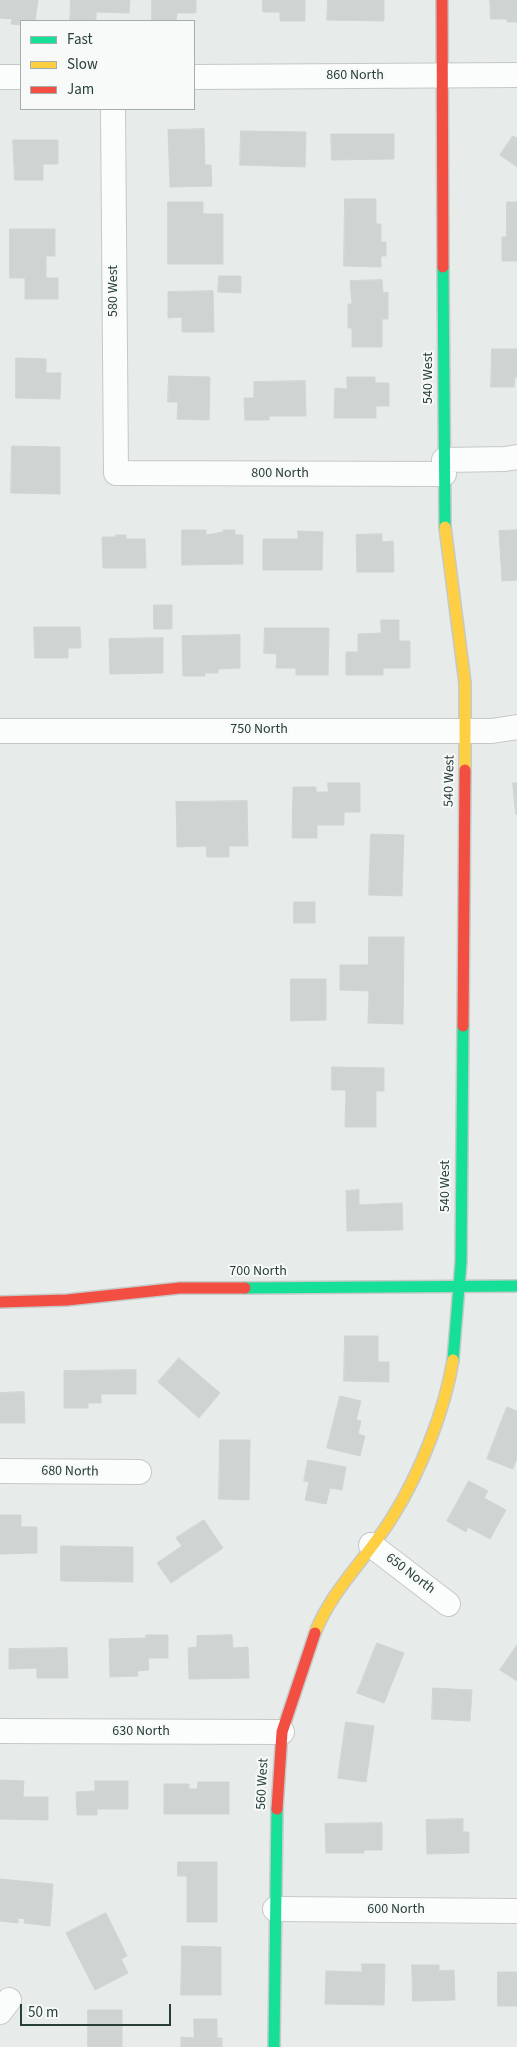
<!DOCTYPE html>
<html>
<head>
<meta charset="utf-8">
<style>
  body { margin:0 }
  #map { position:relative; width:517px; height:2047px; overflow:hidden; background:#e7ecea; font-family:"Source Sans 3",sans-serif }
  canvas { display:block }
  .legend { position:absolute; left:20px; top:20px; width:175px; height:90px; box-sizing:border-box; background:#f7faf9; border:1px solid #a4afad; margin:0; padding:6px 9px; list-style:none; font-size:15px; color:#273e3a }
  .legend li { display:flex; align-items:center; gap:10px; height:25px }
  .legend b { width:25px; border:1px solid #a4afad }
  .scale { position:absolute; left:20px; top:2004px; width:151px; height:22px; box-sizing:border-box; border:2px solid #273e3a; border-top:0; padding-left:6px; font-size:15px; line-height:18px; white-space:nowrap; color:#273e3a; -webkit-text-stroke:4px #f7faf9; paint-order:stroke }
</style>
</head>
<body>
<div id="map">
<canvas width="517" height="2047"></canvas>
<ul class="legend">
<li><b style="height:6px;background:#16e098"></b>Fast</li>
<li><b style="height:6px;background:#ffcf43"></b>Slow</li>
<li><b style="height:6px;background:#f24e42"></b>Jam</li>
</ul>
<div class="scale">50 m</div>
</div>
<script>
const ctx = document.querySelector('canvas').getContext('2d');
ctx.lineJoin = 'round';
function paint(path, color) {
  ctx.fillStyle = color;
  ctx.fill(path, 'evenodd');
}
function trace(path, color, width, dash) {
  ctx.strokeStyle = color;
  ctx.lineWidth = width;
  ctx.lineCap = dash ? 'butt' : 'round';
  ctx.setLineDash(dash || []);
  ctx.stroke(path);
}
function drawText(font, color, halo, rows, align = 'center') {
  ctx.font = font + ' "Source Sans 3",sans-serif';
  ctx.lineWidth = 4;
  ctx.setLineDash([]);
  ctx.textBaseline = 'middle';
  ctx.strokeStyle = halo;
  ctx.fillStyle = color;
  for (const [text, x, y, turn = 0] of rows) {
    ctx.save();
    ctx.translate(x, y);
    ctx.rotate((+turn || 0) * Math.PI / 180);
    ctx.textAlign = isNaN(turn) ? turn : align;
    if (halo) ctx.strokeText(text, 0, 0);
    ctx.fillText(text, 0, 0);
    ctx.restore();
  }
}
const building = new Path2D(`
  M 0,0 L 38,0 L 35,21 L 21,21 L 21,25 L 11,24 L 12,19 L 0,18 Z
  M 71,0 L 130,0 L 129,13 L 96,12 L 96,21 L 70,21 Z
  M 152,0 L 196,0 L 196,13 L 177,13 L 176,21 L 152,21 Z
  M 263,0 L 305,0 L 305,21 L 280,21 L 280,12 L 263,12 Z
  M 328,0 L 384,0 L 384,21 L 327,20 Z
  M 490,0 L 517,0 L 517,22 L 507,22 L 507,19 L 491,19 Z
  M 204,129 L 205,165 L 211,165 L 212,186 L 170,187 L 168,130 Z
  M 241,131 L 306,132 L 305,167 L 240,165 Z
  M 331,134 L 394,134 L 394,159 L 332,160 Z
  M 513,136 L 517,138 L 517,167 L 500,155 Z
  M 13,140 L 58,140 L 58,164 L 43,164 L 43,180 L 15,180 Z
  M 345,199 L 376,199 L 376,224 L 381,224 L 381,242 L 386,242 L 386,256 L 381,256 L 381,267 L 344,266 Z
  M 168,202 L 203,202 L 203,214 L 223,214 L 223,264 L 168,264 Z
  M 507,202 L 517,202 L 517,261 L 502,261 L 502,237 L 506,237 Z
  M 10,229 L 55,229 L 55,256 L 46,256 L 46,278 L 58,278 L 58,299 L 25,299 L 25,278 L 10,278 Z
  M 219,276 L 241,276 L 241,293 L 218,292 Z
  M 382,280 L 383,293 L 388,292 L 388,319 L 382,319 L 382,347 L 352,347 L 352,328 L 348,328 L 348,304 L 352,304 L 350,281 Z
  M 213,291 L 214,332 L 182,332 L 182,317 L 168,318 L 168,292 Z
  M 492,349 L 517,349 L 517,377 L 515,377 L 514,387 L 491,387 Z
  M 16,358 L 46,359 L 46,373 L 61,373 L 60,399 L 16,398 Z
  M 169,376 L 210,377 L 209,420 L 177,419 L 178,402 L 168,402 Z
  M 347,377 L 375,377 L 375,383 L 389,383 L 389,406 L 376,406 L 376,418 L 334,418 L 335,388 L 347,389 Z
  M 305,381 L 306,416 L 269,416 L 269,420 L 245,420 L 244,398 L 254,398 L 254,382 Z
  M 12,446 L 60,447 L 60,494 L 11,493 Z
  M 182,530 L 206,530 L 206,535 L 223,532 L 223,530 L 235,530 L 235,535 L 243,535 L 243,564 L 182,565 Z
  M 517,530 L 517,580 L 502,581 L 499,531 Z
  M 298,531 L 323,532 L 322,570 L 263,570 L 263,539 L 298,539 Z
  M 382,534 L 382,542 L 393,541 L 394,572 L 357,572 L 356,535 Z
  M 116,535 L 126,535 L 126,539 L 145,539 L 146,568 L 103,568 L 102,537 L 116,537 Z
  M 154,605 L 172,605 L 172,629 L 154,629 Z
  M 381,620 L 399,620 L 399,641 L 410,641 L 410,668 L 383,668 L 383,675 L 346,675 L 346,652 L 358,652 L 358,634 L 381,633 Z
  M 34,627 L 80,627 L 81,648 L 68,648 L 68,658 L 35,658 Z
  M 265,628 L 329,628 L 328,675 L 296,675 L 296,668 L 276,668 L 277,654 L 264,653 Z
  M 240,635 L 240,668 L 218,669 L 218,673 L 204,673 L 205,676 L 183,676 L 182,636 Z
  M 163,638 L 163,673 L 110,674 L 109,639 Z
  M 328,783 L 360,783 L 360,812 L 344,812 L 344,825 L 317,825 L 317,838 L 292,838 L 293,787 L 316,787 L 316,792 L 328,792 Z
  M 513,783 L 517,783 L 517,814 L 516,814 Z
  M 247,801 L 248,846 L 229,846 L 229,857 L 207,857 L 206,846 L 177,847 L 176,802 Z
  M 371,834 L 404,835 L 402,896 L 369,895 Z
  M 294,902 L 315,902 L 315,923 L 294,923 Z
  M 369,937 L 404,937 L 403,1024 L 368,1023 L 369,991 L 340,990 L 340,965 L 368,965 Z
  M 291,979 L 326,979 L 326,1020 L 291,1021 Z
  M 332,1067 L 384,1068 L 384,1091 L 376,1091 L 376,1127 L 345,1127 L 346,1090 L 332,1090 Z
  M 359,1190 L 359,1205 L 402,1203 L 403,1230 L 347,1231 L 346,1191 Z
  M 345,1336 L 378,1336 L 378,1362 L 389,1362 L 389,1382 L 344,1381 Z
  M 179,1358 L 220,1393 L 199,1418 L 158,1382 Z
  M 136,1370 L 136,1394 L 101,1394 L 101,1403 L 88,1403 L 88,1408 L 64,1408 L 64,1371 Z
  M 24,1392 L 25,1423 L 0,1423 L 0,1393 Z
  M 340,1396 L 361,1401 L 356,1420 L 361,1421 L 358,1434 L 365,1436 L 360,1456 L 327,1448 Z
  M 507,1407 L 517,1411 L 517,1458 L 513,1469 L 487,1459 Z
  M 220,1440 L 250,1440 L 249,1500 L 219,1499 Z
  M 308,1460 L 346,1467 L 342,1490 L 330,1488 L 326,1504 L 305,1500 L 309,1482 L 304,1481 Z
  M 469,1481 L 488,1491 L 484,1498 L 506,1510 L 490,1539 L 468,1527 L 466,1532 L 447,1521 Z
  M 0,1515 L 21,1515 L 21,1527 L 37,1527 L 37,1553 L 0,1554 Z
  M 204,1520 L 223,1548 L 171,1583 L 157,1563 L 182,1546 L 176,1538 Z
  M 61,1546 L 133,1547 L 133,1582 L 61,1581 Z
  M 146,1635 L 168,1635 L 168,1658 L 148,1658 L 149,1670 L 137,1671 L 138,1676 L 110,1677 L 109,1639 L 146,1638 Z
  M 232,1635 L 233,1648 L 248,1647 L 249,1678 L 189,1679 L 188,1648 L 197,1647 L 197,1636 Z
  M 377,1643 L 404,1653 L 384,1703 L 357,1693 Z
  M 517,1645 L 517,1681 L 500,1670 Z
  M 67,1648 L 68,1678 L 37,1678 L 37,1668 L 9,1669 L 9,1649 Z
  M 433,1688 L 472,1690 L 470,1721 L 432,1719 Z
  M 346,1722 L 374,1726 L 366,1782 L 338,1778 Z
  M 0,1780 L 24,1781 L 23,1797 L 48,1797 L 48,1820 L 0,1819 Z
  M 95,1781 L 128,1781 L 128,1809 L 97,1809 L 97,1815 L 77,1815 L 76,1792 L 95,1791 Z
  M 198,1782 L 229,1782 L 229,1814 L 164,1814 L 164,1784 L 189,1784 L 189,1789 L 197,1789 Z
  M 463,1819 L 463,1832 L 469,1832 L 469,1853 L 427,1854 L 426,1820 Z
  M 382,1823 L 382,1850 L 364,1850 L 364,1853 L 326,1853 L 325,1824 Z
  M 178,1862 L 217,1862 L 217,1922 L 187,1922 L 187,1876 L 178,1876 Z
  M 0,1879 L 53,1884 L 50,1926 L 24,1923 L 25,1919 L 18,1918 L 18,1923 L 0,1921 Z
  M 106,1913 L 127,1956 L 121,1959 L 128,1973 L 95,1990 L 66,1933 Z
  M 182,1946 L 221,1947 L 221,1995 L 181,1995 Z
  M 362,1964 L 385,1964 L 384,2005 L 325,2004 L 326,1971 L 362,1972 Z
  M 412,1965 L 439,1965 L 439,1971 L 454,1970 L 455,2000 L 413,2001 Z
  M 498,1972 L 517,1972 L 517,2006 L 498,2006 Z
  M 88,2010 L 122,2010 L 122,2047 L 88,2047 Z
  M 194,2019 L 217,2019 L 217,2038 L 222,2038 L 222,2047 L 181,2047 L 181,2037 L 194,2038 Z`);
const street = new Path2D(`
  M 0,77 L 21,77
  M 194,77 L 517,75
  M 113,109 L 116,473 L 444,474
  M 444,460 L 505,459 L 517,457
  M 0,731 L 492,731 L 517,727
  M 0,1471 L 139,1472
  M 371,1545 L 448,1604
  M 0,1731 L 282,1732
  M 275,1909 L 517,1911
  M 0,2012 L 9,2000`);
const fast = new Path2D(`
  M 443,267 L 445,527
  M 245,1288 L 517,1286
  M 453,1360 L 461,1262 L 463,1026
  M 274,2047 L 277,1809`);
const slow = new Path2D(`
  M 445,527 L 465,683 L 465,770
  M 315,1633 C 332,1589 369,1556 393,1516 C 420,1473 445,1410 453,1360`);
const jam = new Path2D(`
  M 442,0 L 443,267
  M 463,1026 L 465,770
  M 0,1302 L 67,1300 L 180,1288 L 245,1288
  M 277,1809 L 282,1732 L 315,1633`);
const streetNames = [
  ["860 North",355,76],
  ["580 West",114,291,-90],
  ["540 West",429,378,-90],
  ["800 North",280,474],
  ["750 North",259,730],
  ["540 West",450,781,-89],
  ["540 West",446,1186,-90],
  ["700 North",258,1272],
  ["680 North",70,1472,1],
  ["650 North",410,1574,37],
  ["630 North",141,1732],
  ["560 West",263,1784,-87],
  ["600 North",396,1910]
];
paint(building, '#cfd3d2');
trace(building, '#d0d5d3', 1);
trace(street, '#c4c9c7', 26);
trace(fast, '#c5cac8', 14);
trace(slow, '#c5cac8', 14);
trace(jam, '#c5cac8', 14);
trace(street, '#fbfcfc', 24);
trace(fast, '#16e098', 11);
trace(slow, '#ffcf43', 11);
trace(jam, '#f24e42', 11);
drawText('14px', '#273e3a', '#f7faf9', streetNames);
</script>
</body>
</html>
